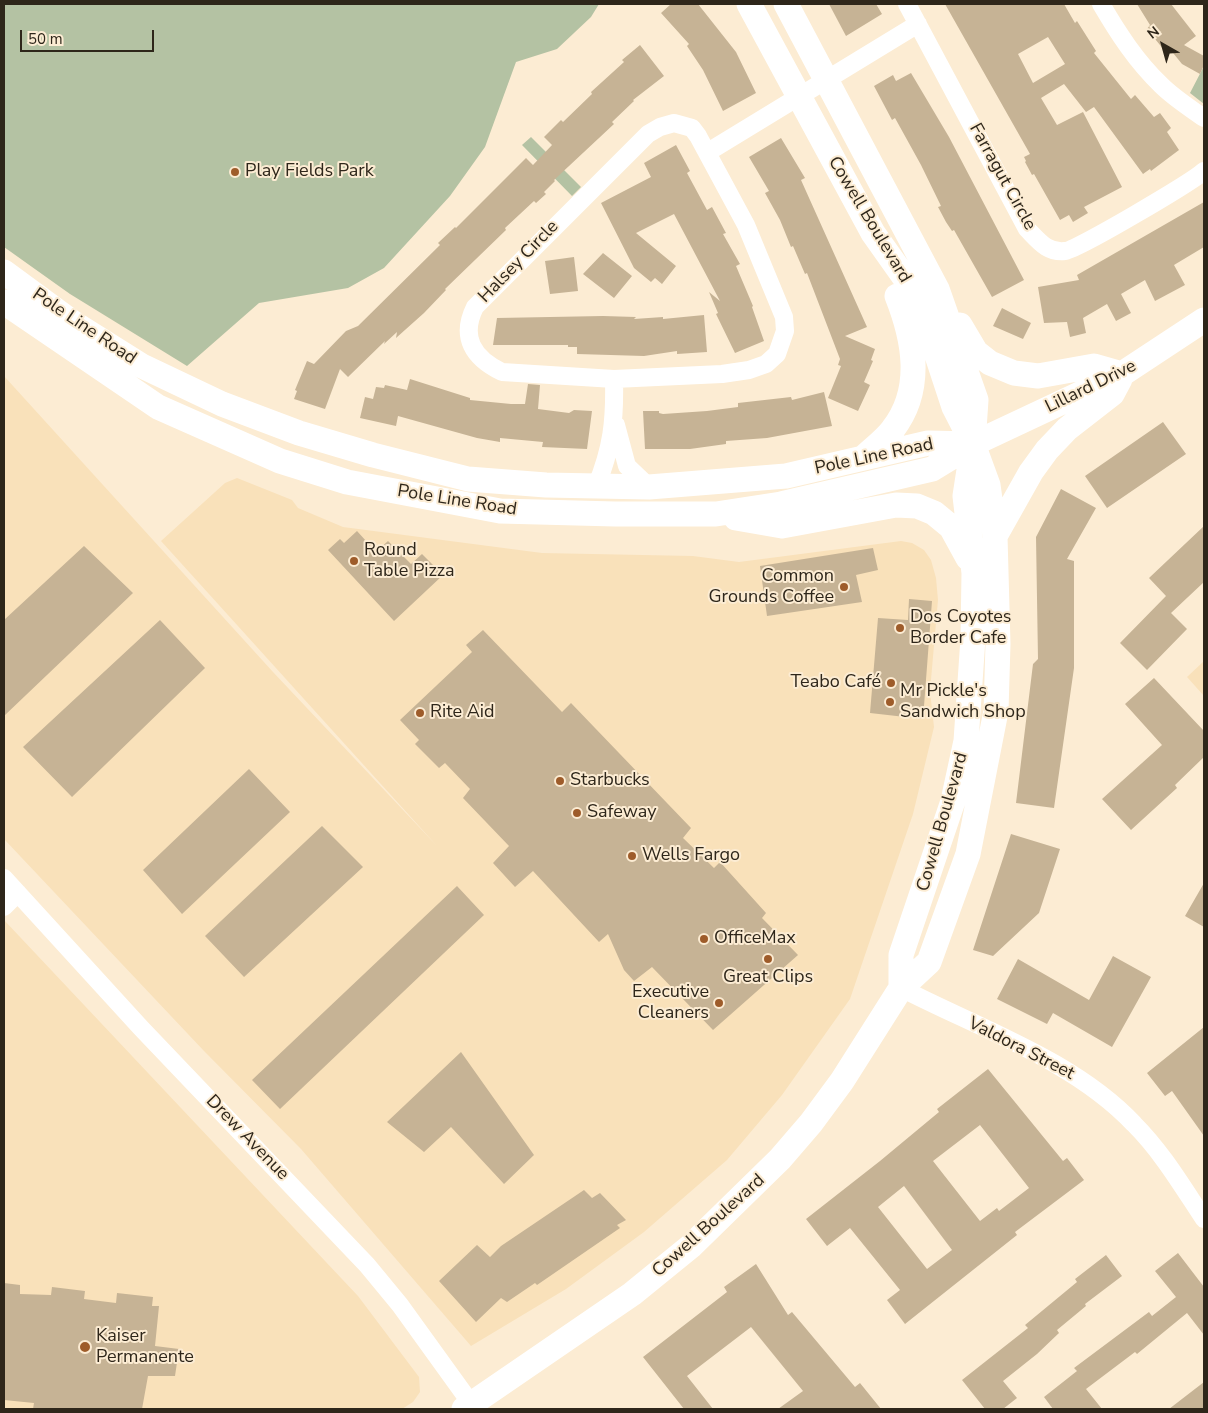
<!DOCTYPE html>
<html>
<head>
<meta charset="utf-8">
<style>
  body { margin:0 }
  #map { position:relative; width:1208px; height:1413px; overflow:hidden; background:#fcecd3; font-family:"Nunito Sans",sans-serif }
  canvas { display:block }
  .frame { position:absolute; inset:0; border:5px solid #2e261a; pointer-events:none }
  .north { position:absolute; left:1138px; top:20px; width:50px; height:50px; -webkit-text-stroke:4px #fcecd3; paint-order:stroke; rotate:322deg; font-size:14px; font-weight:700; line-height:20px; text-align:center; color:#2e261a }
  .north::after { content:''; display:block; margin:auto; width:18px; height:22px; background:#2e261a; clip-path:polygon(50% 0,100% 100%,50% 72%,0 100%) }
  .scale { position:absolute; left:20px; top:30px; width:134px; height:22px; box-sizing:border-box; border:2px solid #2e261a; border-top:0; padding-left:6px; font-size:15px; line-height:18px; white-space:nowrap; color:#2e261a; -webkit-text-stroke:4px #fcecd3; paint-order:stroke }
</style>
</head>
<body>
<div id="map">
<canvas width="1208" height="1413"></canvas>
<div class="frame"></div>
<div class="north">N</div>
<div class="scale">50 m</div>
</div>
<script>
const ctx = document.querySelector('canvas').getContext('2d');
ctx.lineJoin = 'round';
function paint(path, color) {
  ctx.fillStyle = color;
  ctx.fill(path, 'evenodd');
}
function trace(path, color, width, dash) {
  ctx.strokeStyle = color;
  ctx.lineWidth = width;
  ctx.lineCap = dash ? 'butt' : 'round';
  ctx.setLineDash(dash || []);
  ctx.stroke(path);
}
function drawText(font, color, halo, rows, align = 'center') {
  ctx.font = font + ' "Nunito Sans",sans-serif';
  ctx.lineWidth = 4;
  ctx.setLineDash([]);
  ctx.textBaseline = 'middle';
  ctx.strokeStyle = halo;
  ctx.fillStyle = color;
  for (const [text, x, y, turn = 0] of rows) {
    ctx.save();
    ctx.translate(x, y);
    ctx.rotate((+turn || 0) * Math.PI / 180);
    ctx.textAlign = isNaN(turn) ? turn : align;
    if (halo) ctx.strokeText(text, 0, 0);
    ctx.fillText(text, 0, 0);
    ctx.restore();
  }
}
const built = new Path2D(`
  M 4,376 L 273,672 L 437,846 L 161,541 L 225,483 L 237,478 L 292,500 L 298,508 L 343,527 L 542,553 L 693,556 L 739,562 L 901,541 L 912,543 L 924,550 L 931,560 L 936,578 L 938,600 L 930,691 L 934,727 L 913,814 L 850,999 L 782,1095 L 727,1160 L 644,1232 L 566,1289 L 471,1346 L 301,1149 L 204,1051 L 4,839 Z
  M 1204,661 L 1204,696 L 1187,677 Z
  M 4,920 L 358,1296 L 419,1377 L 420,1392 L 413,1402 L 402,1409 L 4,1409 Z`);
const green = new Path2D(`
  M 4,4 L 599,4 L 591,17 L 557,49 L 516,62 L 485,147 L 450,196 L 384,268 L 348,288 L 259,303 L 187,366 L 70,294 L 4,247 Z
  M 1204,66 L 1204,104 L 1190,93 Z
  M 531,137 L 581,187 L 572,196 L 522,145 Z`);
const building = new Path2D(`
  M 671,4 L 698,4 L 736,52 L 756,93 L 723,111 L 703,70 L 687,46 L 689,44 L 661,13 Z
  M 829,4 L 876,4 L 882,14 L 846,36 Z
  M 945,4 L 1064,4 L 1075,23 L 1077,21 L 1096,51 L 1094,53 L 1131,99 L 1135,95 L 1154,117 L 1160,113 L 1171,128 L 1167,132 L 1179,150 L 1151,171 L 1150,169 L 1143,174 L 1094,107 L 1086,112 L 1064,84 L 1041,98 L 1057,125 L 1083,112 L 1122,187 L 1084,207 L 1088,213 L 1073,222 L 1069,215 L 1060,220 L 1034,174 L 1032,175 L 1025,162 L 1026,161 L 1024,157 L 1030,154 ZM 1048,37 L 1065,64 L 1033,83 L 1018,54 Z
  M 1137,4 L 1171,4 L 1196,36 L 1184,45 L 1204,56 L 1204,65 L 1200,74 L 1182,64 L 1169,48 L 1164,50 L 1147,29 L 1150,25 Z
  M 640,45 L 664,76 L 633,100 L 634,101 L 612,122 L 614,124 L 554,180 L 555,181 L 544,192 L 546,194 L 536,203 L 534,201 L 505,228 L 506,230 L 445,289 L 446,290 L 424,313 L 396,338 L 397,332 L 384,344 L 385,341 L 348,377 L 340,369 L 325,409 L 294,399 L 297,391 L 295,390 L 307,361 L 314,364 L 346,331 L 358,326 L 440,245 L 438,243 L 455,227 L 456,228 L 526,158 L 533,165 L 552,145 L 544,137 L 561,120 L 563,122 L 592,94 L 591,92 L 624,62 L 622,60 Z
  M 911,73 L 949,137 L 1024,280 L 992,297 L 954,230 L 952,231 L 946,222 L 938,207 L 941,206 L 921,165 L 895,118 L 892,120 L 874,86 L 893,75 L 896,81 Z
  M 781,138 L 805,178 L 801,180 L 867,327 L 845,336 L 875,349 L 871,360 L 873,361 L 864,382 L 870,385 L 858,411 L 828,398 L 841,366 L 838,365 L 840,359 L 807,273 L 805,274 L 793,246 L 791,247 L 780,220 L 765,193 L 769,191 L 749,157 Z
  M 676,145 L 690,171 L 687,173 L 707,210 L 712,207 L 726,233 L 723,234 L 740,264 L 736,266 L 753,306 L 752,307 L 764,341 L 735,353 L 716,314 L 718,313 L 709,292 L 720,301 L 674,214 L 636,233 L 676,266 L 662,284 L 655,278 L 651,282 L 634,268 L 601,203 L 651,177 L 644,163 Z
  M 1204,202 L 1204,247 L 1174,265 L 1185,285 L 1155,301 L 1145,280 L 1121,294 L 1131,313 L 1116,321 L 1107,304 L 1083,318 L 1086,333 L 1070,337 L 1067,322 L 1044,323 L 1038,287 L 1079,280 L 1077,275 Z
  M 603,253 L 632,276 L 614,298 L 583,274 Z
  M 574,257 L 578,291 L 550,294 L 545,261 Z
  M 1002,308 L 1031,323 L 1023,339 L 993,326 Z
  M 704,315 L 707,352 L 677,354 L 677,351 L 644,356 L 577,354 L 577,347 L 568,347 L 568,345 L 493,345 L 497,318 L 603,316 L 636,317 L 634,319 L 663,317 L 663,319 Z
  M 410,379 L 470,398 L 470,400 L 511,404 L 525,404 L 528,384 L 540,385 L 538,409 L 569,413 L 574,410 L 592,411 L 587,449 L 542,447 L 543,442 L 500,438 L 500,442 L 477,438 L 398,416 L 396,426 L 360,418 L 365,397 L 373,399 L 376,387 L 384,388 L 385,385 L 407,390 Z
  M 824,392 L 832,426 L 767,438 L 726,441 L 726,444 L 690,449 L 645,449 L 643,411 L 659,411 L 659,413 L 663,414 L 707,411 L 738,407 L 738,403 L 791,397 L 792,400 Z
  M 1163,422 L 1186,454 L 1107,508 L 1085,476 Z
  M 1061,489 L 1096,508 L 1067,559 L 1074,561 L 1074,668 L 1054,808 L 1016,803 L 1033,664 L 1038,659 L 1036,537 Z
  M 1204,526 L 1204,582 L 1171,613 L 1187,629 L 1147,670 L 1120,643 L 1166,596 L 1149,578 Z
  M 357,531 L 376,552 L 388,541 L 411,564 L 422,554 L 443,575 L 394,621 L 328,550 L 340,539 L 344,543 Z
  M 84,546 L 133,593 L 4,716 L 4,620 Z
  M 873,548 L 878,570 L 856,575 L 862,602 L 767,616 L 760,566 Z
  M 909,599 L 932,601 L 923,719 L 870,713 L 878,618 L 908,620 Z
  M 160,620 L 205,668 L 72,797 L 23,747 Z
  M 483,630 L 562,712 L 571,703 L 691,828 L 683,838 L 714,868 L 720,862 L 766,913 L 762,918 L 798,955 L 713,1030 L 652,967 L 634,981 L 624,970 L 608,934 L 599,942 L 533,871 L 515,887 L 493,863 L 509,846 L 463,798 L 470,789 L 445,763 L 439,768 L 415,744 L 419,740 L 400,720 L 472,652 L 466,645 Z
  M 1154,678 L 1204,731 L 1204,757 L 1175,785 L 1177,788 L 1131,830 L 1102,799 L 1162,745 L 1125,704 Z
  M 249,769 L 290,812 L 182,914 L 143,870 Z
  M 322,826 L 363,867 L 244,977 L 205,936 Z
  M 1011,834 L 1060,849 L 1039,913 L 993,956 L 973,950 Z
  M 1204,883 L 1204,927 L 1185,916 Z
  M 457,886 L 484,915 L 280,1109 L 252,1080 Z
  M 1113,956 L 1151,977 L 1112,1047 L 1053,1013 L 1047,1024 L 997,999 L 1018,959 L 1089,1000 Z
  M 1204,1027 L 1204,1136 L 1172,1091 L 1165,1096 L 1147,1073 Z
  M 461,1052 L 534,1155 L 504,1184 L 451,1127 L 424,1152 L 387,1122 Z
  M 988,1069 L 1063,1161 L 1067,1158 L 1084,1180 L 1015,1232 L 1017,1235 L 905,1324 L 887,1300 L 900,1290 L 850,1228 L 827,1246 L 806,1219 L 880,1161 L 939,1112 L 937,1109 ZM 980,1125 L 1029,1188 L 999,1211 L 997,1208 L 980,1221 L 933,1161 ZM 904,1186 L 952,1250 L 927,1269 L 878,1207 Z
  M 584,1190 L 592,1198 L 600,1193 L 626,1220 L 617,1225 L 620,1228 L 537,1285 L 535,1283 L 507,1302 L 501,1298 L 476,1322 L 439,1281 L 477,1245 L 490,1257 L 501,1246 Z
  M 1178,1253 L 1204,1287 L 1204,1335 L 1187,1313 L 1137,1354 L 1135,1352 L 1086,1389 L 1102,1409 L 1053,1409 L 1044,1397 L 1077,1371 L 1074,1368 L 1149,1312 L 1152,1316 L 1176,1297 L 1155,1271 Z
  M 1106,1255 L 1122,1276 L 1085,1304 L 1086,1306 L 1057,1330 L 1059,1333 L 1037,1354 L 1003,1381 L 1017,1398 L 1003,1409 L 985,1409 L 962,1380 L 1028,1328 L 1025,1325 L 1077,1282 L 1075,1279 Z
  M 756,1264 L 788,1315 L 792,1312 L 855,1387 L 860,1383 L 881,1409 L 778,1409 L 803,1391 L 751,1327 L 687,1376 L 713,1409 L 684,1409 L 643,1357 L 727,1292 L 724,1287 Z
  M 4,1283 L 20,1285 L 20,1294 L 51,1295 L 52,1287 L 85,1291 L 84,1299 L 116,1303 L 117,1293 L 153,1297 L 152,1306 L 159,1306 L 155,1346 L 179,1349 L 175,1376 L 148,1376 L 142,1409 L 33,1409 L 34,1403 L 4,1400 Z
  M 1204,1382 L 1204,1409 L 1169,1409 Z`);
const street = new Path2D(`
  M 907,4 L 1027,229 C 1039,241 1047,253 1065,251 C 1077,250 1192,182 1204,171
  M 1101,4 C 1118,33 1136,61 1161,85 C 1174,98 1190,108 1204,118
  M 674,123 L 692,128 L 698,136 L 746,225 L 784,317 L 785,331 L 777,354 L 766,364 L 749,370 L 722,374 L 614,379 L 502,372 C 473,358 460,337 475,307 L 648,134 L 660,127 Z
  M 708,152 L 918,24
  M 616,425 L 627,466 L 649,487
  M 596,487 C 612,448 615,421 614,379
  M 4,878 L 141,1028 L 367,1265 L 400,1305 L 475,1409
  M 4,907 L 18,893
  M 901,988 C 978,1028 1074,1060 1134,1124 C 1162,1152 1182,1186 1204,1219`);
const secondary = new Path2D(`
  M 786,4 L 937,289 L 976,400 L 973,444 L 965,496 L 974,573 L 973,638 L 966,741 L 953,801 L 901,955 L 901,988
  M 4,272 L 72,322 L 142,366 L 222,404 L 299,433 L 373,455 L 468,479 L 546,485 L 649,487 L 786,476 L 928,443 L 973,444
  M 4,302 L 158,407 L 280,461 L 347,482 L 500,511 L 615,514 L 716,514 L 781,504 L 932,469 L 973,444 L 1122,374 L 1204,320
  M 960,325 L 976,352 L 990,363 L 1014,373 L 1038,376 L 1094,366 L 1122,374
  M 863,458 C 872,449 885,440 893,429 C 924,389 914,339 897,296
  M 736,518 L 782,526 L 896,505 L 917,506 L 934,513 L 951,527 L 968,558
  M 995,536 L 1031,472 L 1047,450 L 1067,429 L 1112,394 L 1120,379
  M 464,1409 L 632,1294 L 691,1246 L 780,1159 L 811,1123 L 842,1081 L 901,988 L 929,962 L 968,854 L 996,711 L 998,644 L 995,536 L 988,485 L 973,444 L 954,407 L 926,322 L 907,281 L 873,233 L 749,4`);
const markers = [
  [235,172,5,"#9e5c2a"],
  [354,561,5,"#9e5c2a"],
  [844,587,5,"#9e5c2a"],
  [900,628,5,"#9e5c2a"],
  [891,683,5,"#9e5c2a"],
  [890,702,5,"#9e5c2a"],
  [420,713,5,"#9e5c2a"],
  [560,781,5,"#9e5c2a"],
  [577,813,5,"#9e5c2a"],
  [632,856,5,"#9e5c2a"],
  [704,939,5,"#9e5c2a"],
  [768,959,5,"#9e5c2a"],
  [719,1003,5,"#9e5c2a"],
  [85,1347,6,"#9e5c2a"]
];
const poiNames = [
  ["Play Fields Park",245,172],
  ["Round",364,551],
  ["Table Pizza",364,572],
  ["Common",834,577,"right"],
  ["Grounds Coffee",834,598,"right"],
  ["Dos Coyotes",910,618],
  ["Border Cafe",910,639],
  ["Teabo Café",881,683,"right"],
  ["Mr Pickle's",900,692],
  ["Sandwich Shop",900,713],
  ["Rite Aid",430,713],
  ["Starbucks",570,781],
  ["Safeway",587,813],
  ["Wells Fargo",642,856],
  ["OfficeMax",714,939],
  ["Great Clips",768,978,"center"],
  ["Executive",709,993,"right"],
  ["Cleaners",709,1014,"right"],
  ["Kaiser",96,1337],
  ["Permanente",96,1358]
];
const streetNames = [
  ["Farragut Circle",1002,177,61],
  ["Cowell Boulevard",869,220,59],
  ["Halsey Circle",519,262,-46],
  ["Pole Line Road",84,327,34],
  ["Lillard Drive",1091,387,-26],
  ["Pole Line Road",874,457,-12],
  ["Pole Line Road",457,501,9],
  ["Cowell Boulevard",943,822,-74],
  ["Valdora Street",1021,1049,27],
  ["Drew Avenue",247,1138,46],
  ["Cowell Boulevard",709,1226,-42]
];
paint(built, '#f9e1ba');
paint(green, '#b4c2a3');
paint(building, '#c6b395');
trace(street, '#fff', 18);
trace(secondary, '#fff', 25);
for (const [x, y, r, color] of markers) {
  const dot = new Path2D();
  dot.arc(x, y, r, 0, 2 * Math.PI);
  ctx.fillStyle = color;
  ctx.fill(dot);
  trace(dot, '#fcecd3', 2);
}
drawText('18px', '#2e261a', '#fcecd3', poiNames, 'left');
drawText('18px', '#2e261a', '#fcecd3', streetNames);
</script>
</body>
</html>
